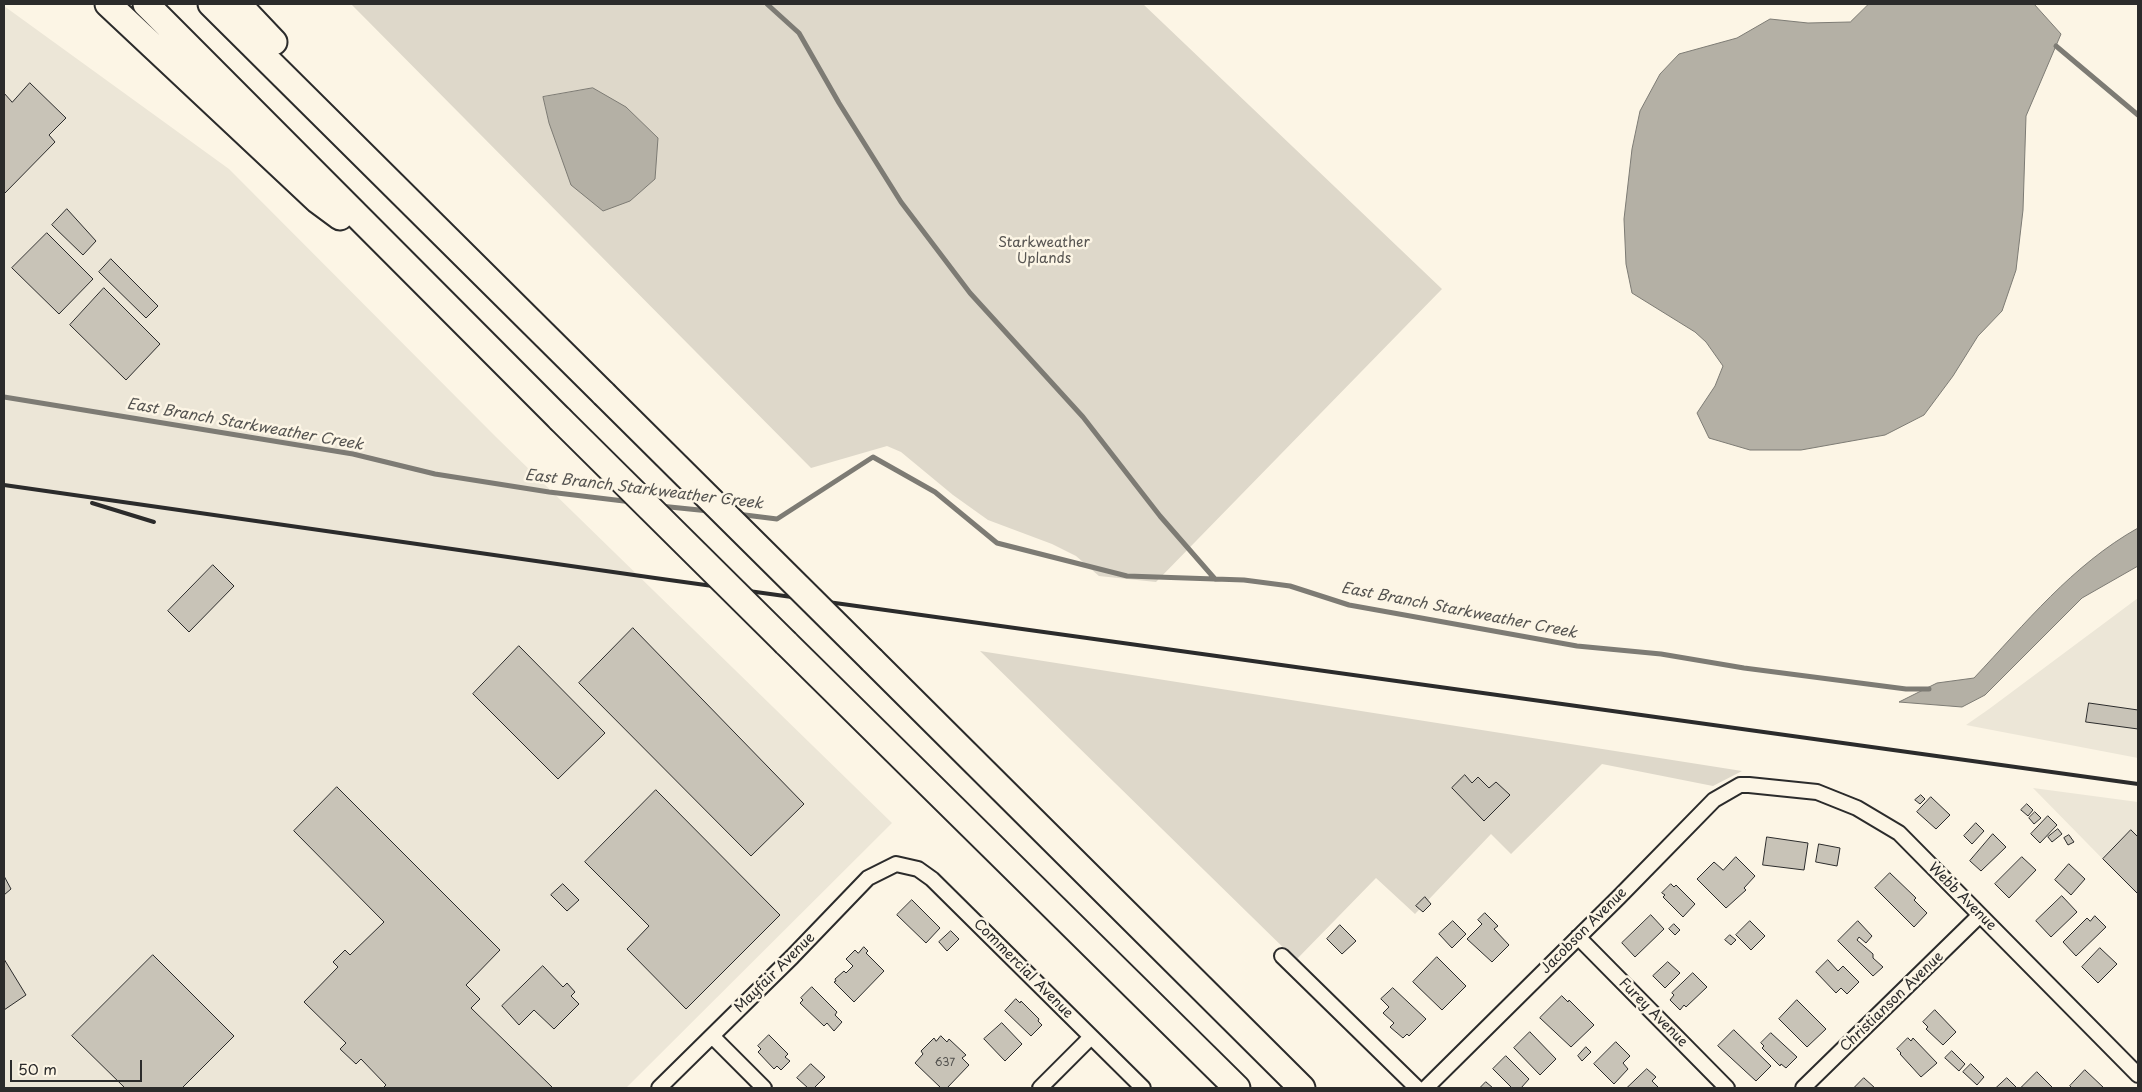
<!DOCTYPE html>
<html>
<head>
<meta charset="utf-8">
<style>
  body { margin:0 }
  #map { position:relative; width:2142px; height:1092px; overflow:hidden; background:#fcf5e5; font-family:"Playpen Sans",sans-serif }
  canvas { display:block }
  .frame { position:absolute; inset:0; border:5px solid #2b2b2b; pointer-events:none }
  .scale { position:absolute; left:10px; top:1060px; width:132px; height:22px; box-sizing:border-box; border:2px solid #2b2b2b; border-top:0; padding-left:6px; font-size:15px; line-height:18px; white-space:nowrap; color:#2b2b2b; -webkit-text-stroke:4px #fcf5e5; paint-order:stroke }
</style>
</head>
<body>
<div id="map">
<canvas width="2142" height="1092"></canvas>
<div class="frame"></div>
<div class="scale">50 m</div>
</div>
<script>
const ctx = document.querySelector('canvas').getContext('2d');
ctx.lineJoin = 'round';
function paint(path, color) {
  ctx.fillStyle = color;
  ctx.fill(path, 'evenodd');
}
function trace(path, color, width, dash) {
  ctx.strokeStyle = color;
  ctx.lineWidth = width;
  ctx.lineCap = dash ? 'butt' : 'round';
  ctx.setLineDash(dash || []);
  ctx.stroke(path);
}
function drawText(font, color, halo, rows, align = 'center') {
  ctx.font = font + ' "Playpen Sans",sans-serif';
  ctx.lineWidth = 5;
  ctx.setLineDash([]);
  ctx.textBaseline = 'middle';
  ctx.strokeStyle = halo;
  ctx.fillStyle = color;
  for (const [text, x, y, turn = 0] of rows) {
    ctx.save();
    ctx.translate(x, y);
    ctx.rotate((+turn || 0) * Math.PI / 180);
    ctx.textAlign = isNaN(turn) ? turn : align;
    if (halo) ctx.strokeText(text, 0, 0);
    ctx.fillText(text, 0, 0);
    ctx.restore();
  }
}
const built = new Path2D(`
  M 4,6 L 229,169 L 496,437 L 892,823 L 626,1088 L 4,1088 Z
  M 2138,598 L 2138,758 L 1966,725 L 1989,709 Z
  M 2033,788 L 2138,802 L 2138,895 Z`);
const green = new Path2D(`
  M 351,4 L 1143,4 L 1442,289 L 1156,582 L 1099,576 L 1076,556 L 1052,544 L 988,520 L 953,495 L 901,452 L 887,446 L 811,468 ZM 567,94 L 549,123 L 543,97 Z
  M 980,651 L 1742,771 L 1713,786 L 1602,764 L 1511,854 L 1491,834 L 1415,914 L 1376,878 L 1296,960 Z`);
const water = new Path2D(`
  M 1869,4 L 2034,4 L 2061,34 L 2026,116 L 2023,210 L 2016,270 L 2002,311 L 1978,336 L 1953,376 L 1924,415 L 1885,435 L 1801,450 L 1750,450 L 1709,438 L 1697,413 L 1715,386 L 1723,366 L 1706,342 L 1695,332 L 1632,293 L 1626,264 L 1624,219 L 1632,149 L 1640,111 L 1660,74 L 1679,54 L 1737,38 L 1770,19 L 1808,23 L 1850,22 Z
  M 593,88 L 626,107 L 658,138 L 655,179 L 630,201 L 603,211 L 571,185 L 549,123 L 543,97 Z
  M 2138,528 L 2138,566 L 2082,598 L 1985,695 L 1962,707 L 1899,702 L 1937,683 L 1974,678 C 2025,624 2072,565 2138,528 Z`);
const stream = new Path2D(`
  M 767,4 L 799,33 L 839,103 L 901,202 L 970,293 L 1083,417 L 1160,516 L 1215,579
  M 2056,46 L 2138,115
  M 4,397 L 353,454 L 435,474 L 549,492 L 632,502
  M 660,506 L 709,511
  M 737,514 L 777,519 L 873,457 L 935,492 L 997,543 L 1127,576 L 1244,580 L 1290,586 L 1349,605 L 1577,646 L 1661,654 L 1744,668 L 1906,689 L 1929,689`);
const building = new Path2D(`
  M 30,83 L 66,118 L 49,135 L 55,142 L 4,194 L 4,93 L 12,102 Z
  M 67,209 L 96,241 L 83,255 L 52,225 Z
  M 47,233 L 93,279 L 59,314 L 12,268 Z
  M 111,259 L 158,306 L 146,318 L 99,272 Z
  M 104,288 L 160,344 L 126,380 L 70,325 Z
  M 213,565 L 234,586 L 189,632 L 168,611 Z
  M 633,628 L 804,804 L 751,856 L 579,683 Z
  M 519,646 L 605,733 L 558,779 L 473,694 Z
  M 2089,703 L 2138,710 L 2138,729 L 2086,722 Z
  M 1465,775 L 1472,783 L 1478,777 L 1489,788 L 1496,782 L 1510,795 L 1484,821 L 1452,788 Z
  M 337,787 L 500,950 L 466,985 L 480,999 L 471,1008 L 552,1087 L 551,1088 L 383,1088 L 386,1085 L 361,1059 L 356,1064 L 340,1049 L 346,1043 L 304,1002 L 338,967 L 333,962 L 345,950 L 350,955 L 384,922 L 294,831 Z
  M 656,790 L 780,915 L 686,1009 L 627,949 L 649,926 L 585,862 Z
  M 1921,795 L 1925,799 L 1920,804 L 1915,800 Z
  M 1931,797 L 1950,815 L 1936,829 L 1917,812 Z
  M 2027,804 L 2033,810 L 2028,816 L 2021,810 Z
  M 2035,812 L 2041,818 L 2034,824 L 2029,818 Z
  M 2048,816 L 2057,825 L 2040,843 L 2031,834 Z
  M 1976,823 L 1984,831 L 1972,844 L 1964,836 Z
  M 2058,829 L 2062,834 L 2052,842 L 2048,837 Z
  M 2131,830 L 2138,837 L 2138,894 L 2103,859 Z
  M 1993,834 L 2006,847 L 1981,871 L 1970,861 Z
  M 2069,835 L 2074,842 L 2068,845 L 2064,838 Z
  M 1767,837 L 1808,843 L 1804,870 L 1763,865 Z
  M 1819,844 L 1840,848 L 1837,866 L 1816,862 Z
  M 1736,857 L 1755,876 L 1744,888 L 1746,890 L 1726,908 L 1697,879 L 1714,862 L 1723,870 Z
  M 2022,857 L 2036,870 L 2009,898 L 1995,884 Z
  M 2069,864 L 2085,879 L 2071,895 L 2055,880 Z
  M 1890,873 L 1916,898 L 1914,900 L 1927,913 L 1914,927 L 1875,888 Z
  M 4,876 L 11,889 L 4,895 Z
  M 563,884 L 579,900 L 567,911 L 551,895 Z
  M 1671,884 L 1674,887 L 1676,885 L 1695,904 L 1683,917 L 1663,897 L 1665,895 L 1662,893 Z
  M 2062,896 L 2077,912 L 2051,937 L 2036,921 Z
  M 1425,897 L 1431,904 L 1423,912 L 1416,906 Z
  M 912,900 L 940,928 L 926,943 L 897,915 Z
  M 1485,913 L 1498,926 L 1494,929 L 1509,945 L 1492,962 L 1467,939 L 1482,924 L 1478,920 Z
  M 1651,915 L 1664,929 L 1635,957 L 1622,943 Z
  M 2095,916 L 2106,927 L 2076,956 L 2063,942 L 2087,918 L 2090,921 Z
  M 1453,921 L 1466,934 L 1452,948 L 1439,934 Z
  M 1750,921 L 1765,936 L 1751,950 L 1736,935 Z
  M 1858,921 L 1872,936 L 1866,943 L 1859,937 L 1857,940 L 1873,954 L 1873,958 L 1883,967 L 1873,976 L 1838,941 Z
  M 1674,924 L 1680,930 L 1675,935 L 1669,929 Z
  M 1340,925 L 1356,941 L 1342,954 L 1327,939 Z
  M 951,931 L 959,939 L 947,951 L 939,942 Z
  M 1730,935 L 1736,940 L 1731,945 L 1725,940 Z
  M 864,947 L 868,951 L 866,953 L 884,971 L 854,1002 L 834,982 L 836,981 L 835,979 L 844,971 L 846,973 L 853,966 L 846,959 L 855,950 L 858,953 Z
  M 2100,948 L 2117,964 L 2098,983 L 2082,967 Z
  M 153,955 L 234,1036 L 182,1088 L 125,1088 L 72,1036 Z
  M 1437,957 L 1466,986 L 1442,1010 L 1413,982 Z
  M 4,959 L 26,995 L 4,1010 Z
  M 1828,960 L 1838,971 L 1843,966 L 1859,982 L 1847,994 L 1841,988 L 1836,993 L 1816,972 Z
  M 1668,962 L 1680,973 L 1665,988 L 1653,976 Z
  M 543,966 L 563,987 L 567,983 L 575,992 L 571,996 L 579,1004 L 554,1029 L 534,1010 L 519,1025 L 502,1006 Z
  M 1693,973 L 1707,987 L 1686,1007 L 1684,1005 L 1680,1010 L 1670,1000 L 1674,995 L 1672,993 Z
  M 812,987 L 837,1012 L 835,1015 L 842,1022 L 834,1031 L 827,1023 L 824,1026 L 800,1003 L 803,1000 L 801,998 Z
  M 1393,988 L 1426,1019 L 1409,1036 L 1407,1034 L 1403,1038 L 1390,1027 L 1394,1023 L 1383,1013 L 1389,1007 L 1381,999 Z
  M 1562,996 L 1568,1002 L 1569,1000 L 1594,1025 L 1571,1047 L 1540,1018 Z
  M 1016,999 L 1020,1003 L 1021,1001 L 1039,1019 L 1038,1021 L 1042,1025 L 1031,1036 L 1005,1011 Z
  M 1797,1000 L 1826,1029 L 1807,1047 L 1779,1019 Z
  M 1935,1010 L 1956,1032 L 1943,1045 L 1926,1029 L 1928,1027 L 1923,1022 Z
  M 1002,1023 L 1022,1044 L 1005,1061 L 984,1039 Z
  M 1734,1030 L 1771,1066 L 1756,1081 L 1718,1046 Z
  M 1530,1032 L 1556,1059 L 1540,1075 L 1514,1048 Z
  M 1771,1033 L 1797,1057 L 1786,1068 L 1781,1064 L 1780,1066 L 1762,1048 L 1764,1046 L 1761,1043 Z
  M 769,1035 L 788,1054 L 785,1057 L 790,1061 L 781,1070 L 777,1066 L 774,1069 L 758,1052 L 761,1049 L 758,1046 Z
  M 941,1036 L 947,1042 L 949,1039 L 966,1055 L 962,1058 L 969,1065 L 947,1088 L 941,1088 L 915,1063 L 923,1054 L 921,1051 L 934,1038 L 936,1041 Z
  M 1908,1038 L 1911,1041 L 1913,1038 L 1937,1063 L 1921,1077 L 1900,1054 L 1901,1053 L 1897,1049 Z
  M 1616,1042 L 1630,1056 L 1623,1063 L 1628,1069 L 1614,1084 L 1594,1064 Z
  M 1586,1047 L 1591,1052 L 1582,1061 L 1578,1056 Z
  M 1952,1051 L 1965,1064 L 1959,1071 L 1945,1058 Z
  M 1506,1056 L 1529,1079 L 1521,1088 L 1512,1088 L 1493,1069 Z
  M 811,1064 L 825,1077 L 814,1088 L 808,1088 L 797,1078 Z
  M 1971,1064 L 1984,1077 L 1977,1085 L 1963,1072 Z
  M 1647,1069 L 1656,1077 L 1652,1081 L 1659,1088 L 1627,1088 Z
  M 2085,1070 L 2104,1088 L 2072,1088 L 2070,1086 Z
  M 2037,1072 L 2053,1088 L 2024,1088 L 2022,1087 Z
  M 1864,1078 L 1875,1088 L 1854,1088 Z
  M 2007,1078 L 2017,1088 L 1996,1088 Z
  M 1486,1082 L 1493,1088 L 1480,1088 Z`);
const minor = new Path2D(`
  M 1578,937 L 1727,1088
  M 1282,956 L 1417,1088
  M 712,1036 L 764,1088
  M 659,1088 L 792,957 L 868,878 L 896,864 L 918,869 L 932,879 L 1143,1088
  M 1040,1088 L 1091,1037
  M 1426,1088 L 1619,897 L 1714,800 L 1740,785 L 1749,785 L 1817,792 L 1857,808 L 1899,833 L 2138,1075
  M 1803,1088 L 1980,915`);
const motorway = new Path2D(`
  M 108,4 L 317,200 L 340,217
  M 146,4 L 560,419
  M 211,4 L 604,394
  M 238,4 L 274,42
  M 786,643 L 1237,1088
  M 872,660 L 1302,1088`);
const rail = new Path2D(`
  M 4,485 L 655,578 L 2138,784
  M 92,503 L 154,522`);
const motorwayBridge = new Path2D(`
  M 604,394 L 872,660
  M 560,419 L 786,643`);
const numberNames = [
  ["637",945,1063]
];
const parkNames = [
  ["Starkweather",1044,243],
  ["Uplands",1044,259]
];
const streetNames = [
  ["Webb Avenue",1962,897,45],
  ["Jacobson Avenue",1584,931,-45],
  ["Commercial Avenue",1023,969,45],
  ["Mayfair Avenue",775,973,-45],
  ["Christianson Avenue",1892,1002,-44],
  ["Furey Avenue",1653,1013,45]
];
const waterNames = [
  ["East Branch Starkweather Creek",245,425,10],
  ["East Branch Starkweather Creek",644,490,7],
  ["East Branch Starkweather Creek",1459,611,11]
];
paint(built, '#ece6d7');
paint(green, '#ded8ca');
paint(water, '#b4b0a5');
trace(water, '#7d7b74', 1);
trace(stream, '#7d7b74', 5);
paint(building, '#c8c3b7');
trace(building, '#2b2b2b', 1);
trace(minor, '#2b2b2b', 18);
trace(motorway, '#2b2b2b', 29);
trace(minor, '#fcf5e5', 14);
trace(motorway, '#fcf5e5', 25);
trace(rail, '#2b2b2b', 4);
trace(motorwayBridge, '#2b2b2b', 29, []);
trace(motorwayBridge, '#fcf5e5', 25);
drawText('11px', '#52514e', null, numberNames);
drawText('14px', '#585653', '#fcf5e5', parkNames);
drawText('14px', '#2b2b2b', '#fcf5e5', streetNames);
drawText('italic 15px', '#545350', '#fcf5e5', waterNames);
</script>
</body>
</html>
